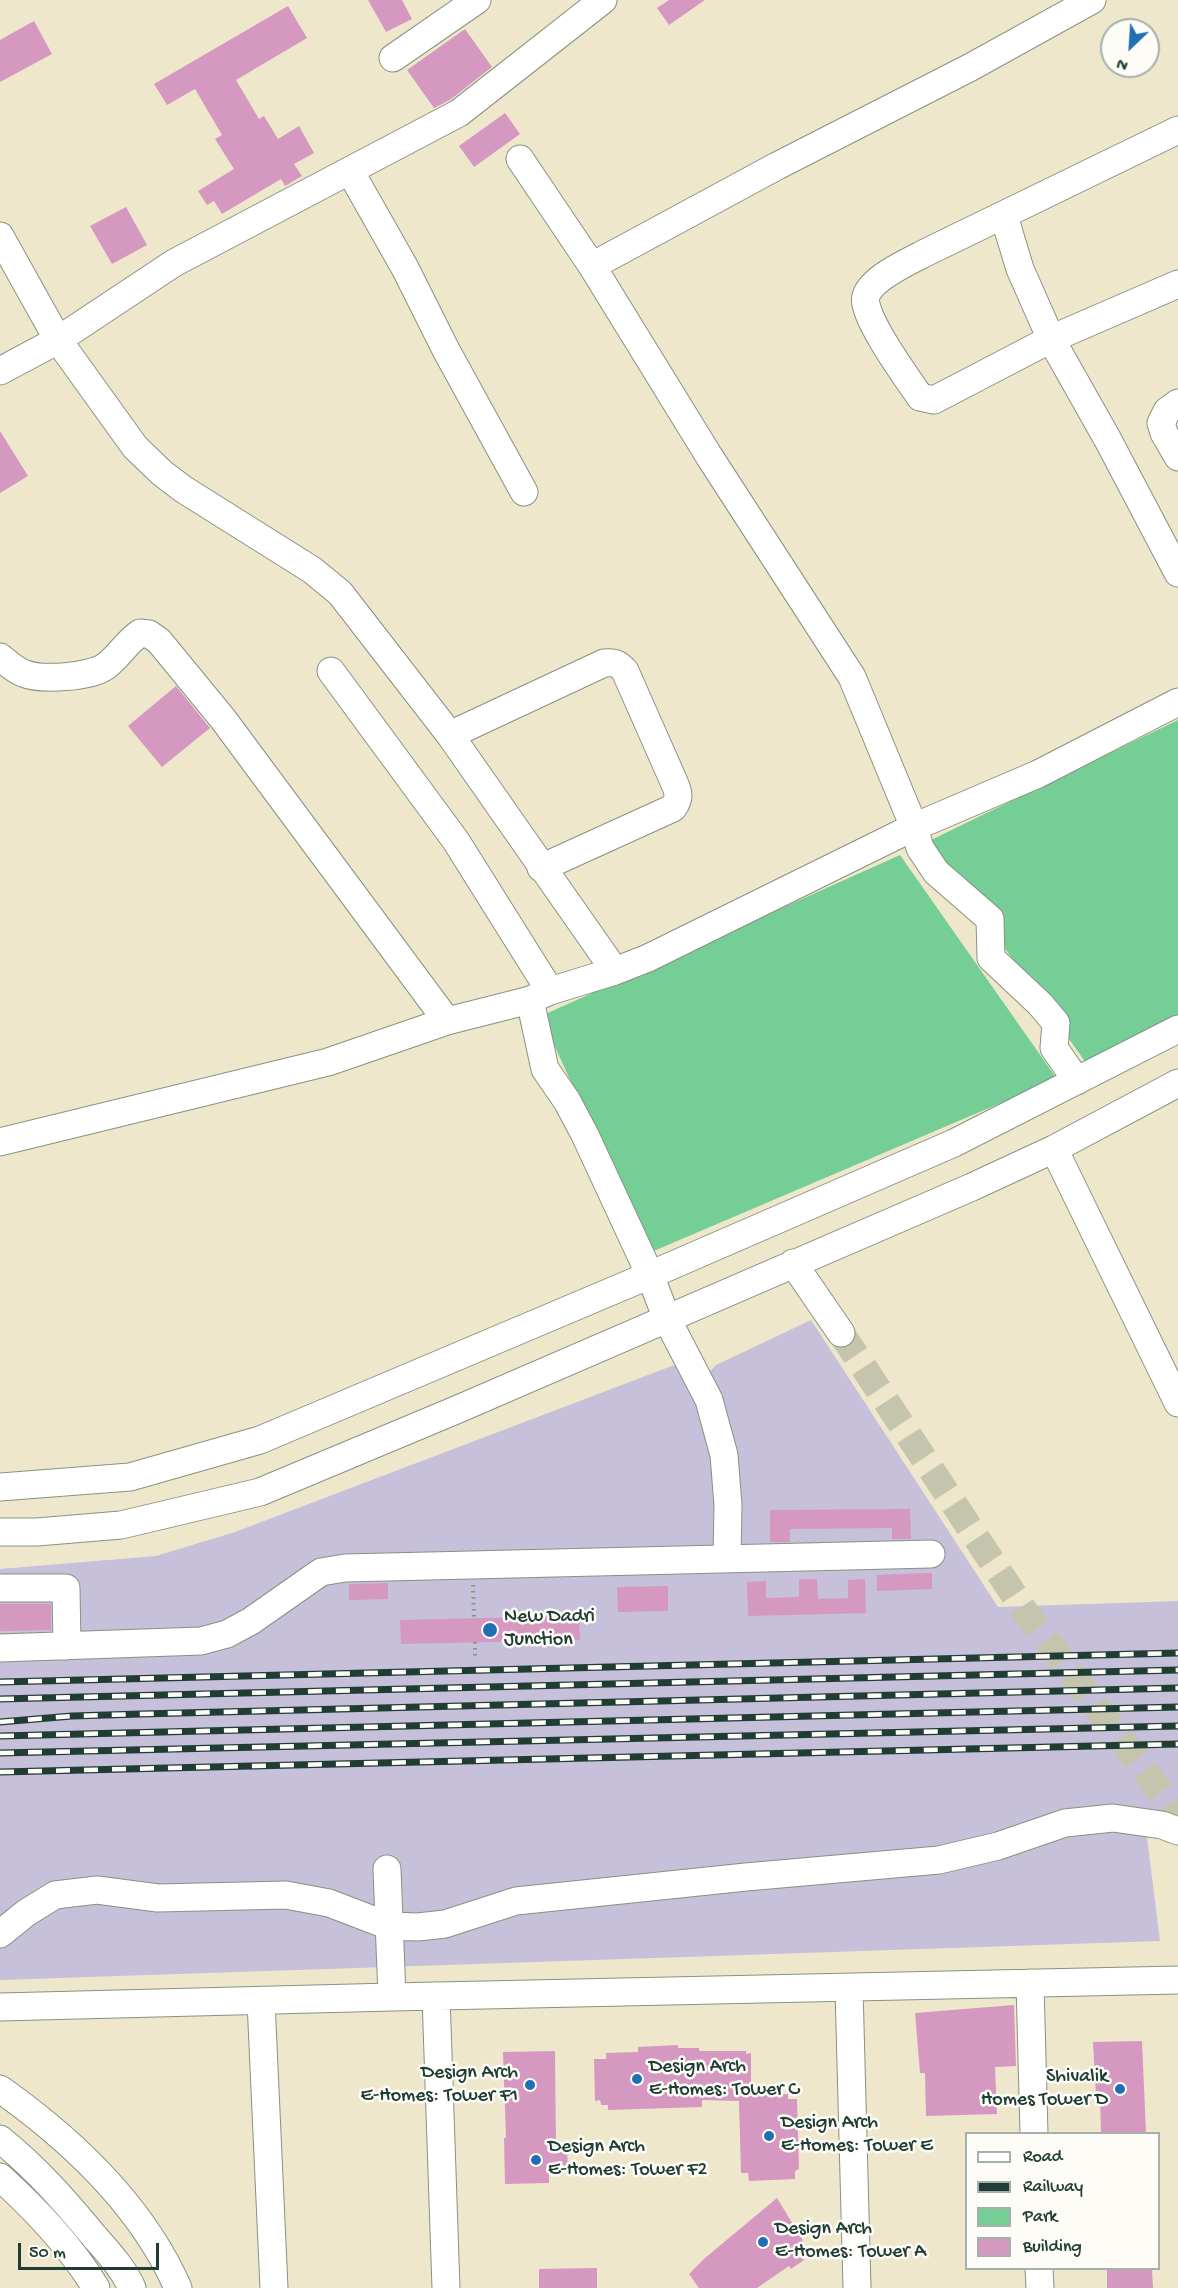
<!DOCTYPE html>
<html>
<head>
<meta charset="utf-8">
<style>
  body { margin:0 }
  #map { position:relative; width:1178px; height:2288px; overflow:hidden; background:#efe7cc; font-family:"Gochi Hand",sans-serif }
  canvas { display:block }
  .legend { position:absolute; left:965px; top:2132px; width:195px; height:138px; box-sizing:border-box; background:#fdfcf7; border:2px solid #a4b0a9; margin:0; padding:8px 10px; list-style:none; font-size:18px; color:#1f3d34 }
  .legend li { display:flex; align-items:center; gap:12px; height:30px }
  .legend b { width:30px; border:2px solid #a4b0a9 }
  .north { position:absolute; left:1100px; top:18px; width:60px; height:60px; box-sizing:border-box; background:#fdfcf7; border:2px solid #a4b0a9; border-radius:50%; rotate:205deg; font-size:16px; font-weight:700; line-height:24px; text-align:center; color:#1f3d34 }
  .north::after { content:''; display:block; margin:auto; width:21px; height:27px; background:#1f6fb2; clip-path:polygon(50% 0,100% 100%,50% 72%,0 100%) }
  .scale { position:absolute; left:18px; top:2243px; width:141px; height:27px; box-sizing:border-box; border:3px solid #1f3d34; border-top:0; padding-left:8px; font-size:18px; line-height:21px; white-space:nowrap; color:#1f3d34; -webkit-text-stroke:4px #fdfcf7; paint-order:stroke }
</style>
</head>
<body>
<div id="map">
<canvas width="1178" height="2288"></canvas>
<ul class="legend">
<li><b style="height:8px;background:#fff"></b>Road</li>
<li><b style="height:8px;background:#1f3d34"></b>Railway</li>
<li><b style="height:16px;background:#74ce95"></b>Park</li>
<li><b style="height:16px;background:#d498c1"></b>Building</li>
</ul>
<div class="north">N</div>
<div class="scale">50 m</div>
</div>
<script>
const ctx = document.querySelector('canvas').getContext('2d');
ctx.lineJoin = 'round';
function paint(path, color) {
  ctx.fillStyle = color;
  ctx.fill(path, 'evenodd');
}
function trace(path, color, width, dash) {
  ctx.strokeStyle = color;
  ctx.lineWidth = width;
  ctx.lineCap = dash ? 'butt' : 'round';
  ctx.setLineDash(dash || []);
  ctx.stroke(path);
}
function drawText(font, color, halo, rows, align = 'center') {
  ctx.font = font + ' "Gochi Hand",sans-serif';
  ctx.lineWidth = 5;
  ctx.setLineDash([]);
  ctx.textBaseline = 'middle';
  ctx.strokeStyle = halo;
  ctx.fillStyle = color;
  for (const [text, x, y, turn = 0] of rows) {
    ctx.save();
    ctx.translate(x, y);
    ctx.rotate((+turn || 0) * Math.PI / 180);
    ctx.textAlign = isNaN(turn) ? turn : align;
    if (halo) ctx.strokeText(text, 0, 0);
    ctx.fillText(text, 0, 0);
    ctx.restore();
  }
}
const industrial = new Path2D(`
  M 811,1320 L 998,1607 L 1178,1601 L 1178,1810 L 1144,1814 L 1160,1941 L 0,1980 L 0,1569 L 156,1556 L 235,1532 L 677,1364 L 703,1378 L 716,1365 Z`);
const green = new Path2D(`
  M 1178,720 L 1178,1016 L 1086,1063 L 929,841 Z
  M 900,855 L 1057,1079 L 649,1253 L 541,1016 Z`);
const building = new Path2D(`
  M 368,0 L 402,0 L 412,19 L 386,32 Z
  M 669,0 L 705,0 L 669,25 L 657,8 Z
  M 288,6 L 307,38 L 236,80 L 259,119 L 264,116 L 278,139 L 299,126 L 314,153 L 294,164 L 302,176 L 285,186 L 281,179 L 222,214 L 214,201 L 207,205 L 198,191 L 234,169 L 215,139 L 222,135 L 195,89 L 167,105 L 154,84 Z
  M 34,21 L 52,54 L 0,82 L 0,40 Z
  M 465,29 L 492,67 L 450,100 L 434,108 L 407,70 Z
  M 505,113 L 520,134 L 474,167 L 459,146 Z
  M 126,207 L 147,245 L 112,264 L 90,226 Z
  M 0,431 L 28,476 L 0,493 Z
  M 176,686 L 210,728 L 162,767 L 128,726 Z
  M 910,1509 L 911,1539 L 892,1539 L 892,1528 L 790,1529 L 790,1542 L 770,1542 L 770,1510 Z
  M 932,1573 L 932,1589 L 877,1591 L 877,1575 Z
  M 799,1579 L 817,1579 L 818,1599 L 848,1598 L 848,1580 L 865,1579 L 866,1613 L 748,1616 L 747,1582 L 766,1581 L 766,1598 L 799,1597 Z
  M 388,1583 L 388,1599 L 349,1600 L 349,1584 Z
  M 668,1586 L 668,1611 L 618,1612 L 617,1587 Z
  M 0,1604 L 51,1604 L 51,1630 L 0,1631 Z
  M 579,1616 L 580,1640 L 401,1644 L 400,1620 Z
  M 1014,2005 L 1016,2066 L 995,2067 L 997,2114 L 926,2116 L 925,2073 L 920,2073 L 915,2013 Z
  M 1142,2041 L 1146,2133 L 1101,2133 L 1100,2096 L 1096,2096 L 1093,2042 Z
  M 678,2045 L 678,2048 L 699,2048 L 699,2051 L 746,2051 L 746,2054 L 751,2053 L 751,2095 L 788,2094 L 788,2099 L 797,2099 L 799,2169 L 795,2171 L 795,2179 L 749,2181 L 748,2173 L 741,2173 L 739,2101 L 702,2100 L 702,2107 L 608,2110 L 608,2105 L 601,2105 L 600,2100 L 595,2101 L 594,2059 L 606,2059 L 606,2053 L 638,2052 L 638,2047 Z
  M 555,2051 L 556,2148 L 567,2148 L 568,2172 L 549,2172 L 549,2183 L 505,2184 L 504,2138 L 506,2138 L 503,2052 Z
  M 777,2198 L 802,2239 L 804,2248 L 798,2253 L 804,2260 L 791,2269 L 789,2266 L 757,2288 L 699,2288 L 689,2274 L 705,2258 Z
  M 597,2268 L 597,2288 L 539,2288 L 539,2269 Z
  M 1107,2268 L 1152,2268 L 1153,2288 L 1107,2288 Z`);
const minorTunnel = new Path2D(`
  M 841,1333 L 1024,1610 L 1178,1815`);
const path = new Path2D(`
  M 473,1585 L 474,1618
  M 475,1642 L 475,1656`);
const minor = new Path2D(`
  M 393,58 L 477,0
  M 1178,130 L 929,251 C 912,260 872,277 866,296 C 860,314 908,379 920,397 L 934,400 L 1051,339 L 1178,284
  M 520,159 L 592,266 L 709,456 L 852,677 L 914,827 L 920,848 L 936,872 L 990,919 L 991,958 L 1040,1004 L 1056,1023 L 1054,1048 L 1077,1081
  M 350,171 L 405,268 L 446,350 L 524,492
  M 1004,216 L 1020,269 L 1051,339 L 1108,440 L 1178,573
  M 0,236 L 58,340 L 135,447 L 162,473 L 183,489 L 312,570 L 340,593 L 450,735 L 615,971
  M 592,266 L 777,166 L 971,67 L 1092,0
  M 0,371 L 58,340 L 174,263 L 459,113 L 603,0
  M 1178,403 L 1167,411 L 1161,423 L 1164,433 L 1178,457
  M 0,657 C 7,663 15,670 23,673 C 41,681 91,677 106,666 C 119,656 127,642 140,633 L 149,634 L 159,641 L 223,719 L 447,1021
  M 331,671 L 456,841 L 550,991
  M 450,735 L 604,663 C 614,662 618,663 625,671 L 674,782 C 679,793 680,798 673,808 L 541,868
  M 530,1000 L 545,1069 L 567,1101 L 585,1135 L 650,1275 L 667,1319 L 709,1400 L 724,1455 L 728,1505 L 727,1559
  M 0,1142 L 328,1062 L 447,1021 L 530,1000 L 550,991 L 615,971 L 648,958 L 914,827 L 1038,774 L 1178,702
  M 1054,1149 L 1178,1403
  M 793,1263 L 841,1333
  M 0,1487 L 130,1477 L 260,1440 L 650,1275 L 954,1143 L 1178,1029
  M 0,1532 L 37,1532 L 121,1525 L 260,1492 L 456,1410 L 972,1187 L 1054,1149 L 1178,1083
  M 0,1588 L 66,1588 L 67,1646
  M 0,1648 L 201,1641 L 227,1634 L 251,1621 L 321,1572 L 345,1568 L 931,1554
  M 387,1869 L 392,1997
  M 0,1934 L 26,1913 L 55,1895 L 97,1890 L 158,1898 L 286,1895 L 329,1903 L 389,1926 L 418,1927 L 445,1924 L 516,1901 L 746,1877 L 939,1860 L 998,1846 L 1065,1823 L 1113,1818 L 1162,1825 L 1178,1831
  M 1030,1983 L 1034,2134
  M 849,1988 L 857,2288
  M 436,1996 L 446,2288
  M 261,2001 L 274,2288
  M 0,2007 L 392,1997 L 1178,1980
  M 0,2089 C 72,2140 142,2206 178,2288
  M 0,2139 C 36,2168 65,2201 94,2236 C 108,2252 123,2268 132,2288
  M 0,2177 C 36,2210 71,2246 96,2288
  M 1039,2268 L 1040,2288`);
const rail = new Path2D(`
  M 0,1682 L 1178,1653
  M 0,1699 L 1178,1670
  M 0,1722 L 72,1716 L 141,1714 L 1178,1688
  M 0,1736 L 1178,1707
  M 0,1753 L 1178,1726
  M 0,1772 L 1178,1744`);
const markers = [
  [490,1630,8,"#1f6fb2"],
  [637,2079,6,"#1f6fb2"],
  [530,2085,6,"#1f6fb2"],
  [1120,2089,6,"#1f6fb2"],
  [769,2136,6,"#1f6fb2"],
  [536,2160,6,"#1f6fb2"],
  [763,2242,6,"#1f6fb2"]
];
const poiNames = [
  ["New Dadri",504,1618],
  ["Junction",504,1641],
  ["Design Arch",649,2068],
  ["E-Homes: Tower C",649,2091],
  ["Design Arch",518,2074,"right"],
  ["E-Homes: Tower F1",518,2097,"right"],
  ["Shivalik",1108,2078,"right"],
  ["Homes Tower D",1108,2101,"right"],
  ["Design Arch",781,2124],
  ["E-Homes: Tower E",781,2147],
  ["Design Arch",548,2148],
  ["E-Homes: Tower F2",548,2171],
  ["Design Arch",775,2230],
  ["E-Homes: Tower A",775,2253]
];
paint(industrial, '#c6c0da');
paint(green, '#74ce95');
paint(building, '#d498c1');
trace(minorTunnel, '#c5c5ae', 27, [27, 14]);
trace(minor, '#879280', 29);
trace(path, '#879280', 4, [1.5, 4.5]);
trace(minor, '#fff', 27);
trace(rail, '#1f3d34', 7);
trace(rail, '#fdfcf7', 4.5, [14]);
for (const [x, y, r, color] of markers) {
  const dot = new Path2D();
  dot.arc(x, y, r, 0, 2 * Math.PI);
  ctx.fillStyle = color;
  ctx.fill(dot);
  trace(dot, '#fdfcf7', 2);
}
drawText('20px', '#1f3d34', '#fdfcf7', poiNames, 'left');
</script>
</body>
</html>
